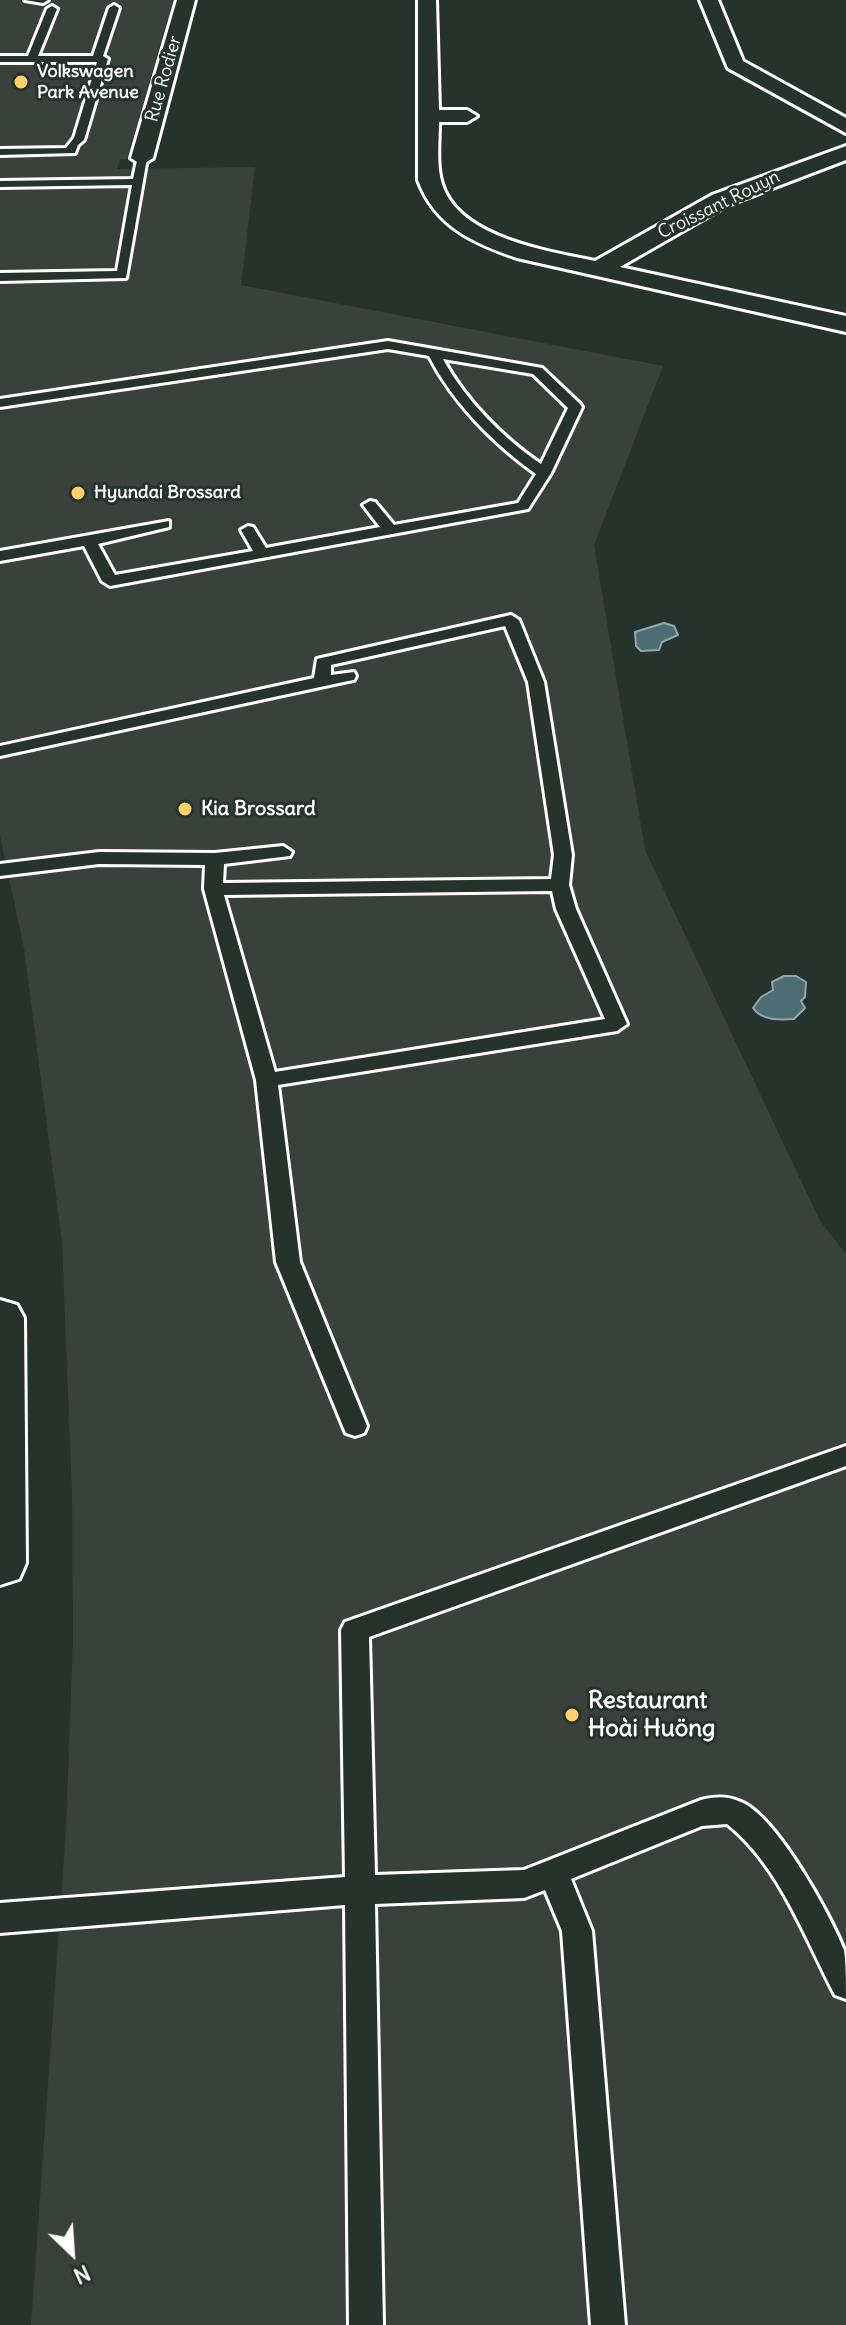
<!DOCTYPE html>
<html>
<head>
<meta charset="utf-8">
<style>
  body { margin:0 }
  #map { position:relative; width:846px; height:2325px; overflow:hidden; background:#26332d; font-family:Delius,sans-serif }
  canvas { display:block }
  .north { position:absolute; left:32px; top:2213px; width:80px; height:80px; -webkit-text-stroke:6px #26332d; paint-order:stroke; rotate:155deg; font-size:22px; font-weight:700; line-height:32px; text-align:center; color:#fff }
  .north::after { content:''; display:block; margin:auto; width:28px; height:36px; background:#fff; clip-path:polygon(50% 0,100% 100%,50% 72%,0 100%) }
</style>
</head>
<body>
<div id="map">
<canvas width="846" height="2325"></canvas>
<div class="north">N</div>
</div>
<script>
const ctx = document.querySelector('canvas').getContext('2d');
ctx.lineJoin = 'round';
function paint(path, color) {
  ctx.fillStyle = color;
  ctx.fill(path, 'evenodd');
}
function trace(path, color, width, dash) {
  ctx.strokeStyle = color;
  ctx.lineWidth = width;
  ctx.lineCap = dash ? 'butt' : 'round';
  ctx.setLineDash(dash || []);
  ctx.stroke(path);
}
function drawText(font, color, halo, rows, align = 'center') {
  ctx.font = font + ' Delius,sans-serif';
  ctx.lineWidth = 6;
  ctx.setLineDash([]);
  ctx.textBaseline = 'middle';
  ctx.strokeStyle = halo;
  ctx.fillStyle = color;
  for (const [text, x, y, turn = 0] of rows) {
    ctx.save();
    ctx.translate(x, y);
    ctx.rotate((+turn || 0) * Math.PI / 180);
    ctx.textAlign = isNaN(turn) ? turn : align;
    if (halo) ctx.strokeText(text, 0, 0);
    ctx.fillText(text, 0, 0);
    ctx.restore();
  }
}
const built = new Path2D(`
  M 0,0 L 173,0 L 127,159 L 120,159 L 117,169 L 255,167 L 241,285 L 663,366 L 594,545 L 645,850 L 820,1221 L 846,1254 L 846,2325 L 31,2325 L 66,1830 L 73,1638 L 72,1494 L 62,1242 L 24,948 L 0,836 Z`);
const water = new Path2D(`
  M 664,623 L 674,626 L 678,635 L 662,642 L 659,650 L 641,651 L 636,646 L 635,632 Z
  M 784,976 L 796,976 L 806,982 L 805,997 L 801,1001 L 805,1008 L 794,1019 C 780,1020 762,1021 753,1008 L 761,997 L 773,990 L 772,982 Z`);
const service = new Path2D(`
  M 25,0 L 48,0 L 43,3 Z
  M 114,5 L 119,8 L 103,56 L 108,59 L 84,140 L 78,145 L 75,153 L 0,155 L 0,149 L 66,148 L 74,138 L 97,62 L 0,62 L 0,56 L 28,56 L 47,9 L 52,6 L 57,9 L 38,56 L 93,56 L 109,8 Z
  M 138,156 L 147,158 L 126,278 L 0,281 L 0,273 L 117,271 L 132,185 L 0,187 L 0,181 L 133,179 Z
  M 388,341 L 542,368 L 580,404 L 582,407 L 551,473 L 528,509 L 110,586 L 102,581 L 84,546 L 0,561 L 0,551 L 169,521 L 169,527 L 98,544 L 115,575 L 253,551 L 241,530 L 248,526 L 253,527 L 266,548 L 380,527 L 363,505 L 370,501 L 375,502 L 394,525 L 518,503 L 536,474 C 494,444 453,403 429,356 L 388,349 L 0,407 L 0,399 ZM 443,359 L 533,374 L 568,408 L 541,464 C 503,438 465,400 443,359 Z
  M 511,615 L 519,620 L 544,682 L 572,855 L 569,885 L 576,909 L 627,1024 L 617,1031 L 278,1085 L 300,1262 L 367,1426 L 364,1433 L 355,1436 L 346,1433 L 343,1426 L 276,1262 L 256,1080 L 204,889 L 205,865 L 99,864 L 0,876 L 0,864 L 99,852 L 215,853 L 283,846 L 292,852 L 290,856 L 224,864 L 223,883 L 551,879 L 554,855 L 528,682 L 505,626 L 331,665 L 331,675 L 354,672 L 356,676 L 354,680 L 348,681 L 0,756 L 0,746 L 314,678 L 317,659 ZM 552,891 L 556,909 L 605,1019 L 275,1072 L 224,895 Z
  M 846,1446 L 846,1466 L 369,1637 L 375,1875 L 524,1870 L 701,1800 C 716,1796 729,1796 743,1803 C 778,1820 830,1914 844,1950 C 846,1963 846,1985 846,1999 L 835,1995 C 805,1938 779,1865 727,1824 L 702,1826 L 571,1879 L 592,1931 L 625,2325 L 591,2325 L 562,1931 L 545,1890 L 524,1898 L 375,1904 L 383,2325 L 349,2325 L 345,1905 L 0,1933 L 0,1903 L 345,1877 L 341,1630 L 345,1622 Z`);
const minor = new Path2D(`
  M 177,0 L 195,0 L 153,158 L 142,165 L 131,158 Z
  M 418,0 L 436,0 L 439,110 L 467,110 L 477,116 L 467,122 L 439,122 C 439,141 436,166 442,184 C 459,238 547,251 595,261 L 712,195 L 846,146 L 846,160 L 728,205 L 620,267 L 846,316 L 846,332 L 517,258 C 473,243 435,226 418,180 Z
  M 700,0 L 718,0 L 743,61 L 846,118 L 846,133 L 728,68 Z`);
const primary = new Path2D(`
  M 0,1300 L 17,1305 L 24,1318 L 26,1563 L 19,1579 L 0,1585 Z`);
const markers = [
  [21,82,8,"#ffd166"],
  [78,493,8,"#ffd166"],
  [185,809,8,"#ffd166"],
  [572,1715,8,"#ffd166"]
];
const farPoinames = [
  ["Volkswagen",37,72],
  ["Park Avenue",37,93],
  ["Hyundai Brossard",94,493]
];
const farStreetnames = [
  ["Rue Rodier",164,79,-74],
  ["Croissant Rouyn",719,205,-26]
];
const poiNames = [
  ["Kia Brossard",201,809]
];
const nearPoinames = [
  ["Restaurant",588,1701],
  ["Hoài Huöng",588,1729]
];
paint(built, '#3a403a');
paint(water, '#4c6d73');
trace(water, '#94a7ab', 2);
trace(service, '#fff', 6);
trace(minor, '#fff', 6);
trace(primary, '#fff', 6);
paint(service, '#26332d');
paint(minor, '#26332d');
paint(primary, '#26332d');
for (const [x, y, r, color] of markers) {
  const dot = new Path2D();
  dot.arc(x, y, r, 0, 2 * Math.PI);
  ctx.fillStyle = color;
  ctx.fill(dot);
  trace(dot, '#26332d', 3);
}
drawText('bold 18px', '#fff', '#26332d', farPoinames, 'left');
drawText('18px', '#fff', '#26332d', farStreetnames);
drawText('bold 20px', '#fff', '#26332d', poiNames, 'left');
drawText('bold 24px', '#fff', '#26332d', nearPoinames, 'left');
</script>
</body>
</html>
